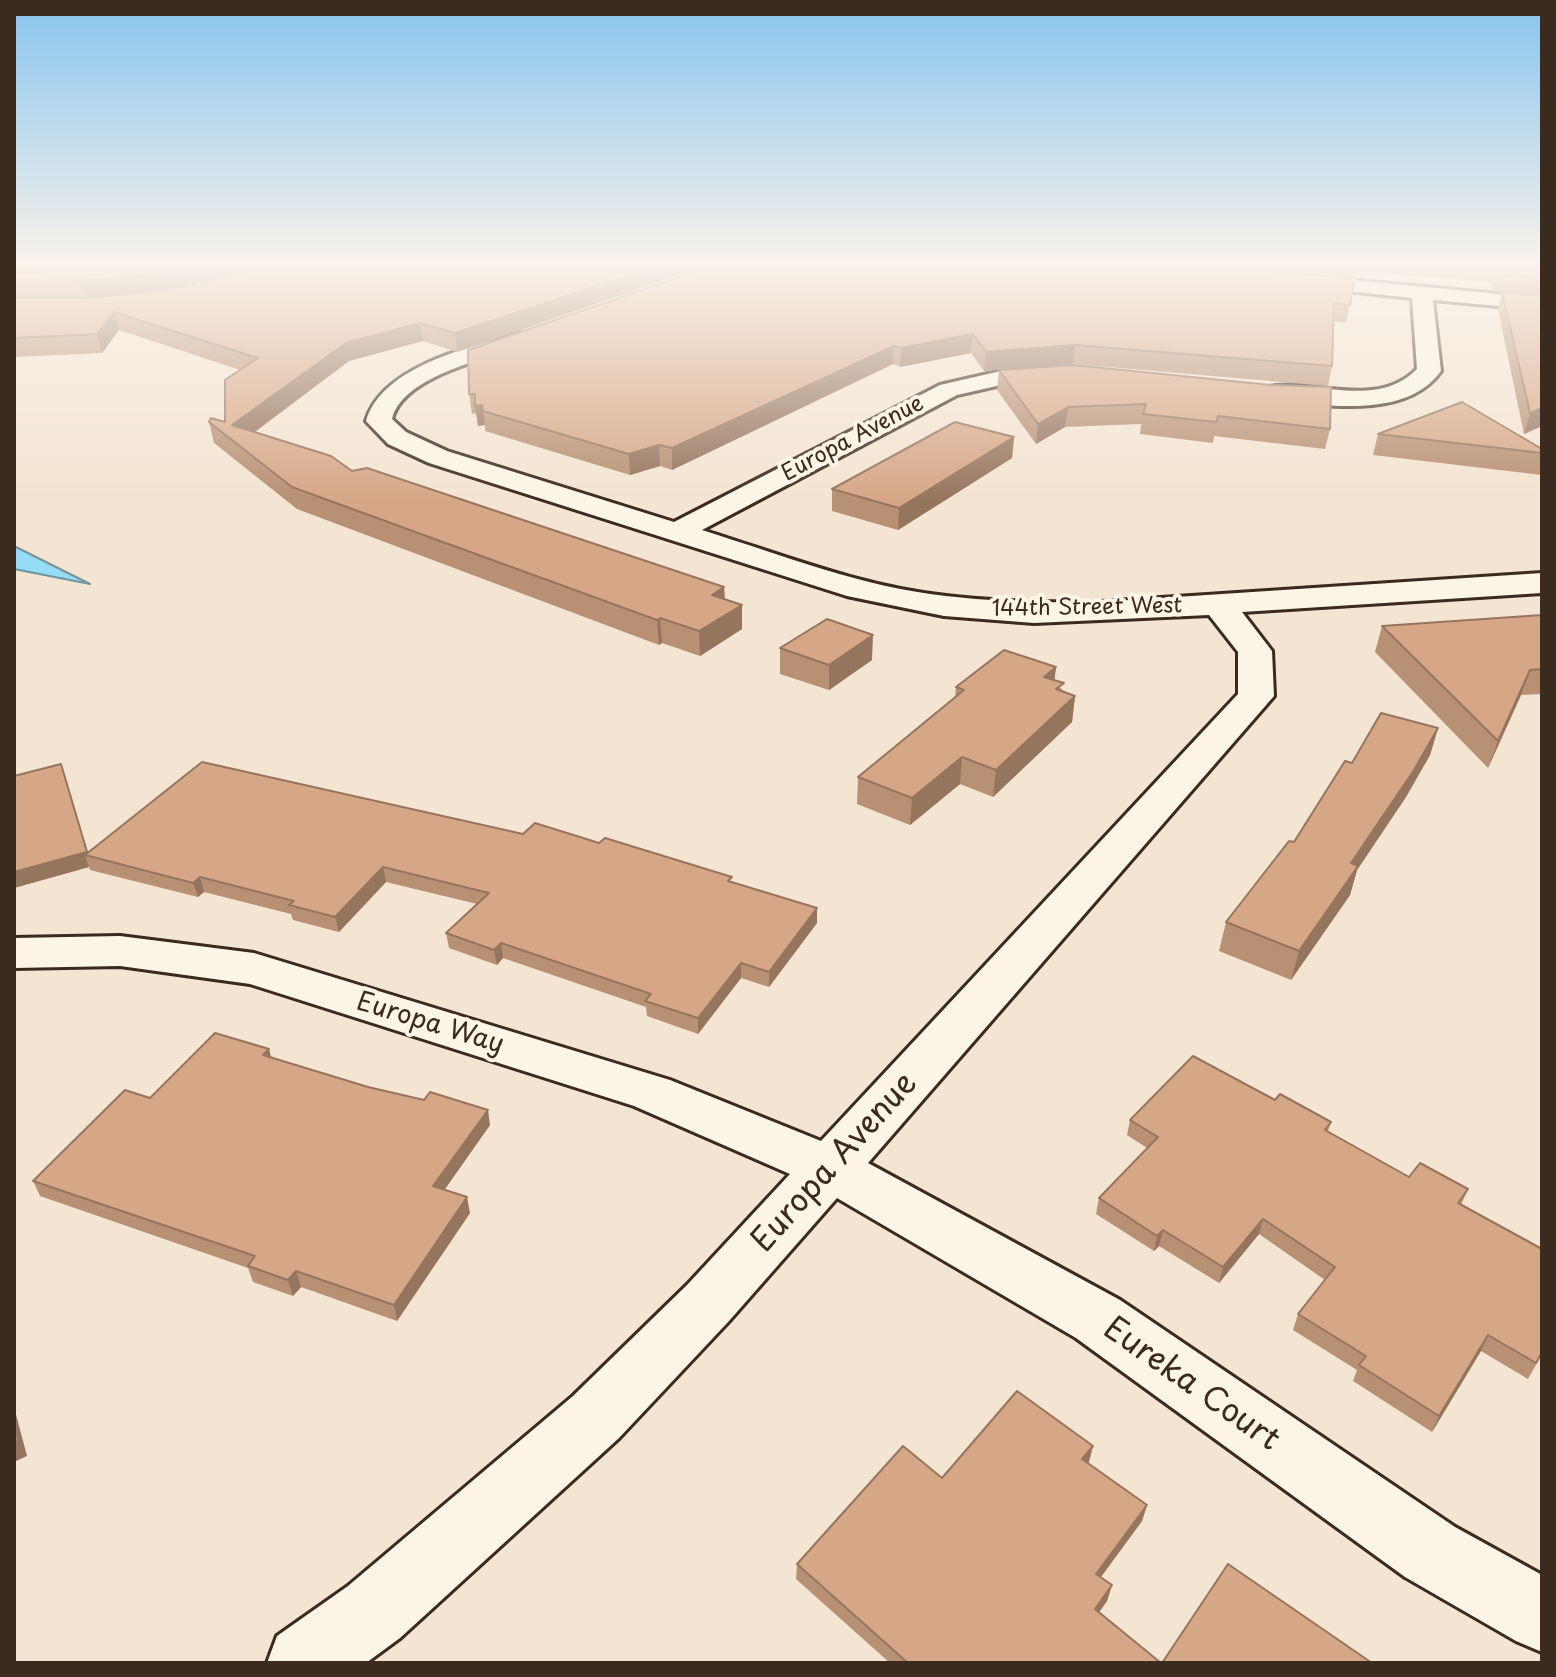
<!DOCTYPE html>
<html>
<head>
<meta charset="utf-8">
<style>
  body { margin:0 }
  #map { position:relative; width:1556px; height:1677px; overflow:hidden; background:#f4e5d2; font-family:"Playpen Sans",sans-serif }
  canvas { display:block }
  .frame { position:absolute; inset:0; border:16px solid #3b2a1e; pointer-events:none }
</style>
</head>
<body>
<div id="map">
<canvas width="1556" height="1677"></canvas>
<div class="frame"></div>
</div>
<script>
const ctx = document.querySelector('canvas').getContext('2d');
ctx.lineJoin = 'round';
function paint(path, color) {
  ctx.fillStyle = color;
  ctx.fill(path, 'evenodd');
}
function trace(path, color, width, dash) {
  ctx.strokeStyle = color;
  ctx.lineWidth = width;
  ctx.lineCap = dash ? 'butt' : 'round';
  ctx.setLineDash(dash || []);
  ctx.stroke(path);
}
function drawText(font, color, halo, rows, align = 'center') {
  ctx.font = font + ' "Playpen Sans",sans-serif';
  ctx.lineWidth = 8;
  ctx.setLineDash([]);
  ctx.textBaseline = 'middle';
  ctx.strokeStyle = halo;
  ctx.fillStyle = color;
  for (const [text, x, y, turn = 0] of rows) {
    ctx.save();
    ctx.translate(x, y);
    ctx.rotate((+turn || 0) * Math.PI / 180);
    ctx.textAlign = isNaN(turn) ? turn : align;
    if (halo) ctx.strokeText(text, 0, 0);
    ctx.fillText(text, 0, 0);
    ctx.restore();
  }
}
const water = new Path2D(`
  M 14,546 L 90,584 L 14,569 Z`);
const minor = new Path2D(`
  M 1298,275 L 1542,298 L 1542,310 L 1433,300 L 1441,371 C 1406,420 1324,405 1273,400 L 1264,398 L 1261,393 L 1264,388 C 1311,376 1374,412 1417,369 L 1412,298 L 1291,285 L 1288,281 L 1291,277 Z
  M 522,333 L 533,340 L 530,345 C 491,357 403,375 392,419 L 406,432 L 447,451 L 674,522 L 940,385 L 1001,371 L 1063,369 L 1067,374 L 1063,379 L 1055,381 L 1001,385 L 957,395 L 702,530 C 782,555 862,587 946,596 C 997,602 1048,603 1100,602 L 1542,573 L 1542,593 L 1242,612 L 1272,651 L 1274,696 L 868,1163 L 1120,1300 L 1455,1527 L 1542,1575 L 1542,1652 L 1516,1641 L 1405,1577 L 1076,1338 L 837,1198 L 729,1321 L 619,1438 L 400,1638 L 366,1663 L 267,1663 L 277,1636 L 348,1586 L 573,1396 L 687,1285 L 790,1174 L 634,1106 L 250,984 L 120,966 L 14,968 L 14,938 L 120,936 L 254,953 L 670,1080 L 821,1141 L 1238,694 L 1238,652 L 1209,615 L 1034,623 L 944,616 L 847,596 L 429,463 L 388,444 L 366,421 C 382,366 472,346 522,333 Z`);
const wall = new Path2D(`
  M 14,265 L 708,265 L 457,352 L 423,341 L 349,361 L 255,432 L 352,471 L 724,587 L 725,599 L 742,629 L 700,656 L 662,643 L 659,645 L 297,509 L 214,443 L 209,422 L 225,422 L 240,370 L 119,330 L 102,353 L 14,357 L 14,298 L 88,298 L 144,292 L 85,298 L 14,297 ZM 260,269 L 165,290 L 156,291 Z
  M 1213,265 L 1542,265 L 1542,426 L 1524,434 L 1498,309 L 1502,292 L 1510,292 L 1493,291 L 1491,282 L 1357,271 L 1356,278 Z
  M 1355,279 L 1346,323 L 1334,321 L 1332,366 L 1328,386 L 1073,364 L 984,371 L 971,353 L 900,367 L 893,364 L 672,470 L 660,466 L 630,475 L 485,431 L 485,425 L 478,426 L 476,413 L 472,414 L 469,394 Z
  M 999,370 L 1330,429 L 1325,449 L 1214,436 L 1213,443 L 1140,434 L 1141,424 L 1065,427 L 1036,444 L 997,390 Z
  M 1378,434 L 1542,449 L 1542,475 L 1373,455 Z
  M 1014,437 L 1012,458 L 898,530 L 832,511 L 832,489 Z
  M 1542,615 L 1542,694 L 1521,695 L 1488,768 L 1375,652 L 1382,626 Z
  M 780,648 L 872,660 L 829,690 L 780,674 Z
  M 1056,667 L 1054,680 L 1063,691 L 1075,696 L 1072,722 L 993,797 L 960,784 L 910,825 L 857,804 L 858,777 L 955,697 L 956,687 Z
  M 1438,728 L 1430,755 L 1406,797 L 1357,870 L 1350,895 L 1291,980 L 1219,951 L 1226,922 L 1294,842 L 1352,763 Z
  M 61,764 L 88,853 L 732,883 L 817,908 L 817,923 L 769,987 L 741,978 L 698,1034 L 647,1016 L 646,1007 L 503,958 L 497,965 L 449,948 L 446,933 L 477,904 L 386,882 L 339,932 L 293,920 L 291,914 L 204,892 L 198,897 L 90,870 L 89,867 L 14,888 Z
  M 271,1057 L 490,1125 L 444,1190 L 470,1213 L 397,1321 L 301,1287 L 293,1296 L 253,1282 L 248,1268 L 40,1196 L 33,1181 L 150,1098 Z
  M 1275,1100 L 1331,1122 L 1328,1131 L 1409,1177 L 1468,1189 L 1461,1205 L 1542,1354 L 1528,1379 L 1481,1351 L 1432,1432 L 1353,1381 L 1357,1370 L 1293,1330 L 1298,1314 L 1325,1280 L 1259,1234 L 1219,1283 L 1159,1246 L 1154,1251 L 1096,1214 L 1099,1198 L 1147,1148 L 1127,1135 L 1130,1120 Z
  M 1093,1446 L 1088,1463 L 1147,1505 L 1142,1521 L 1101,1577 L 1112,1585 L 1107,1601 L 1099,1612 L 1161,1663 L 890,1663 L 796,1579 L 797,1564 L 942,1478 Z`);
const shadedWall = new Path2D(`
  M 196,265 L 278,265 L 154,291 L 85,298 L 80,281 Z
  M 660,265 L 708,265 L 457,352 L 455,333 Z
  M 114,312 L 119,330 L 102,353 L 97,334 Z
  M 420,323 L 423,341 L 349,361 L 237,445 L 232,425 L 346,343 Z
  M 973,334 L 971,353 L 900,367 L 901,348 Z
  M 1075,345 L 1073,364 L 984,371 L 986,352 Z
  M 894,346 L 893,364 L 672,470 L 672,448 Z
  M 482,405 L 485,425 L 478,426 L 475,406 Z
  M 1068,407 L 1065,427 L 1036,444 L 1038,424 Z
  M 1542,408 L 1542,426 L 1524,434 L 1530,413 Z
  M 1014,437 L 1012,458 L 898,530 L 899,508 Z
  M 659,445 L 660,466 L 630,475 L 629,454 Z
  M 724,587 L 725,612 L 712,595 Z
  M 742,605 L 742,629 L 700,656 L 699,631 Z
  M 660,618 L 662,643 L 659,645 L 657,620 Z
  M 873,635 L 872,660 L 829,690 L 829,665 Z
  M 1056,667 L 1053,693 L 1044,677 Z
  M 1530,670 L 1521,695 L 1488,768 L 1498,741 Z
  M 1075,696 L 1072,722 L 993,797 L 996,770 Z
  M 1438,728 L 1430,755 L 1406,797 L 1357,870 L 1350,895 L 1291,980 L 1299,951 L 1351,863 Z
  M 962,757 L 960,784 L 910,825 L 912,798 Z
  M 61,764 L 89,856 L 85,855 L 89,867 L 14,888 L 14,872 Z
  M 383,867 L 386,882 L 339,932 L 335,917 Z
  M 200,877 L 204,892 L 198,897 L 193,883 Z
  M 817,908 L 817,923 L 769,987 L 769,972 Z
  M 501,943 L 503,958 L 497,965 L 494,950 Z
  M 741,963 L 741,978 L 698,1034 L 698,1018 Z
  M 269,1049 L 273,1064 L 263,1055 Z
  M 488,1110 L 490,1125 L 436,1202 L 433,1186 Z
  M 467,1197 L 470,1213 L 397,1321 L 394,1305 Z
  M 1263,1219 L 1259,1234 L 1219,1283 L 1223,1267 Z
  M 1163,1230 L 1159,1246 L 1154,1251 L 1157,1236 Z
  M 296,1271 L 301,1287 L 293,1296 L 288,1280 Z
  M 1488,1335 L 1481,1351 L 1432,1432 L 1439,1416 Z
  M 14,1407 L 27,1456 L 14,1462 Z
  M 1093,1446 L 1089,1462 L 1079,1474 L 1082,1459 Z
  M 1147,1505 L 1142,1521 L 1092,1589 L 1096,1574 Z
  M 1112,1585 L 1107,1601 L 1091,1624 L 1095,1609 Z`);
const building = new Path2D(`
  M 14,265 L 196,265 L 150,274 L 80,281 L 14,280 Z
  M 277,265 L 660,265 L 455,333 L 420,323 L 346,343 L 232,425 L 331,456 L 352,471 L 367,468 L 724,587 L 712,595 L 742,605 L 699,631 L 660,618 L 657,620 L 292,487 L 209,422 L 211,418 L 225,422 L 225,380 L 258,358 L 114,312 L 97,334 L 14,338 L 14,298 L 88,298 L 165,290 Z
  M 715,265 L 1201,265 L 1355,279 L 1350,305 L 1334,303 L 1332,366 L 1075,345 L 986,352 L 973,334 L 901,348 L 894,346 L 672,448 L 659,445 L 629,454 L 483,411 L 482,405 L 475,406 L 475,394 L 469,394 L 468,350 Z
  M 1485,265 L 1542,265 L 1542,278 L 1498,274 L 1496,266 Z
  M 1502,292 L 1542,295 L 1542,408 L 1530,413 Z
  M 1073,365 L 1271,385 L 1331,387 L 1330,429 L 1218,416 L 1216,422 L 1143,414 L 1146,404 L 1068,407 L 1038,424 L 999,370 Z
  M 1462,402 L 1542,449 L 1542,453 L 1378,434 Z
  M 955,422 L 1014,437 L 899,508 L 832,489 Z
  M 1542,615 L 1542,669 L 1530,670 L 1498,741 L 1382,626 Z
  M 827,619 L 873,635 L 829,665 L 780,648 Z
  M 1004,650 L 1056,667 L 1044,677 L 1064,683 L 1056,689 L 1075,696 L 996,770 L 962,757 L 912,798 L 858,777 L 964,690 L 956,687 Z
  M 1381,713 L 1438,728 L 1414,770 L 1351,863 L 1358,866 L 1299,951 L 1226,922 L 1289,841 L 1294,842 L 1345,761 L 1352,763 Z
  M 202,762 L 523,834 L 535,823 L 599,843 L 605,838 L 732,877 L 728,881 L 817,908 L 769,972 L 741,963 L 698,1018 L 645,1001 L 651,994 L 501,943 L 494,950 L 446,933 L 489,893 L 383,867 L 335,917 L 289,905 L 294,901 L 200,877 L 193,883 L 85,855 Z
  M 61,764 L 87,852 L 14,872 L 14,776 Z
  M 215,1033 L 269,1049 L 263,1055 L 368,1087 L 424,1100 L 430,1092 L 488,1110 L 433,1186 L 467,1197 L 394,1305 L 296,1271 L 288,1280 L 248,1266 L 255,1256 L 33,1181 L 125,1090 L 150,1098 Z
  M 1193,1056 L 1275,1100 L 1280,1094 L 1331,1122 L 1325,1130 L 1409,1177 L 1420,1163 L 1468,1189 L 1458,1203 L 1542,1249 L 1542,1352 L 1536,1363 L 1488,1335 L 1439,1416 L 1359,1365 L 1366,1356 L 1298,1314 L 1335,1267 L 1263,1219 L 1223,1267 L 1163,1230 L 1157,1236 L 1099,1198 L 1158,1137 L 1130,1120 Z
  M 1017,1391 L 1093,1446 L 1082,1459 L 1147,1505 L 1096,1574 L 1112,1585 L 1095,1609 L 1161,1663 L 908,1663 L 797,1564 L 903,1446 L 942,1478 Z
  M 14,1424 L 18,1440 L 14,1442 Z
  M 1228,1564 L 1372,1663 L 1162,1663 Z`);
const farStreetnames = [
  ["Europa Avenue",853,439,-28],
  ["144th Street West",1087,608,-1]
];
const streetNames = [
  ["Europa Way",430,1024,17]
];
const nearStreetnames = [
  ["Europa Avenue",835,1163,-48],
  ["Eureka Court",1191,1385,35]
];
paint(water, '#95ddf6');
trace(water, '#7195a0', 2);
trace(minor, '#3b2a1e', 6);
paint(minor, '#fcf5e5');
paint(wall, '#b89074');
paint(shadedWall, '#96755e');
paint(building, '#d6a787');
trace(building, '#96755e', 2);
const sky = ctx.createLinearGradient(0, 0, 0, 500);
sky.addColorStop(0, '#87c4ee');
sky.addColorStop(0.53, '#faf3eb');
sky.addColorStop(1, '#faf3eb00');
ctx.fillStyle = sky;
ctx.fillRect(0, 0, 1556, 500);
drawText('22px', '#3b2a1e', '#fcf5e5', farStreetnames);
drawText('26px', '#3b2a1e', '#fcf5e5', streetNames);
drawText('32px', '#3b2a1e', '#fcf5e5', nearStreetnames);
</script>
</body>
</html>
